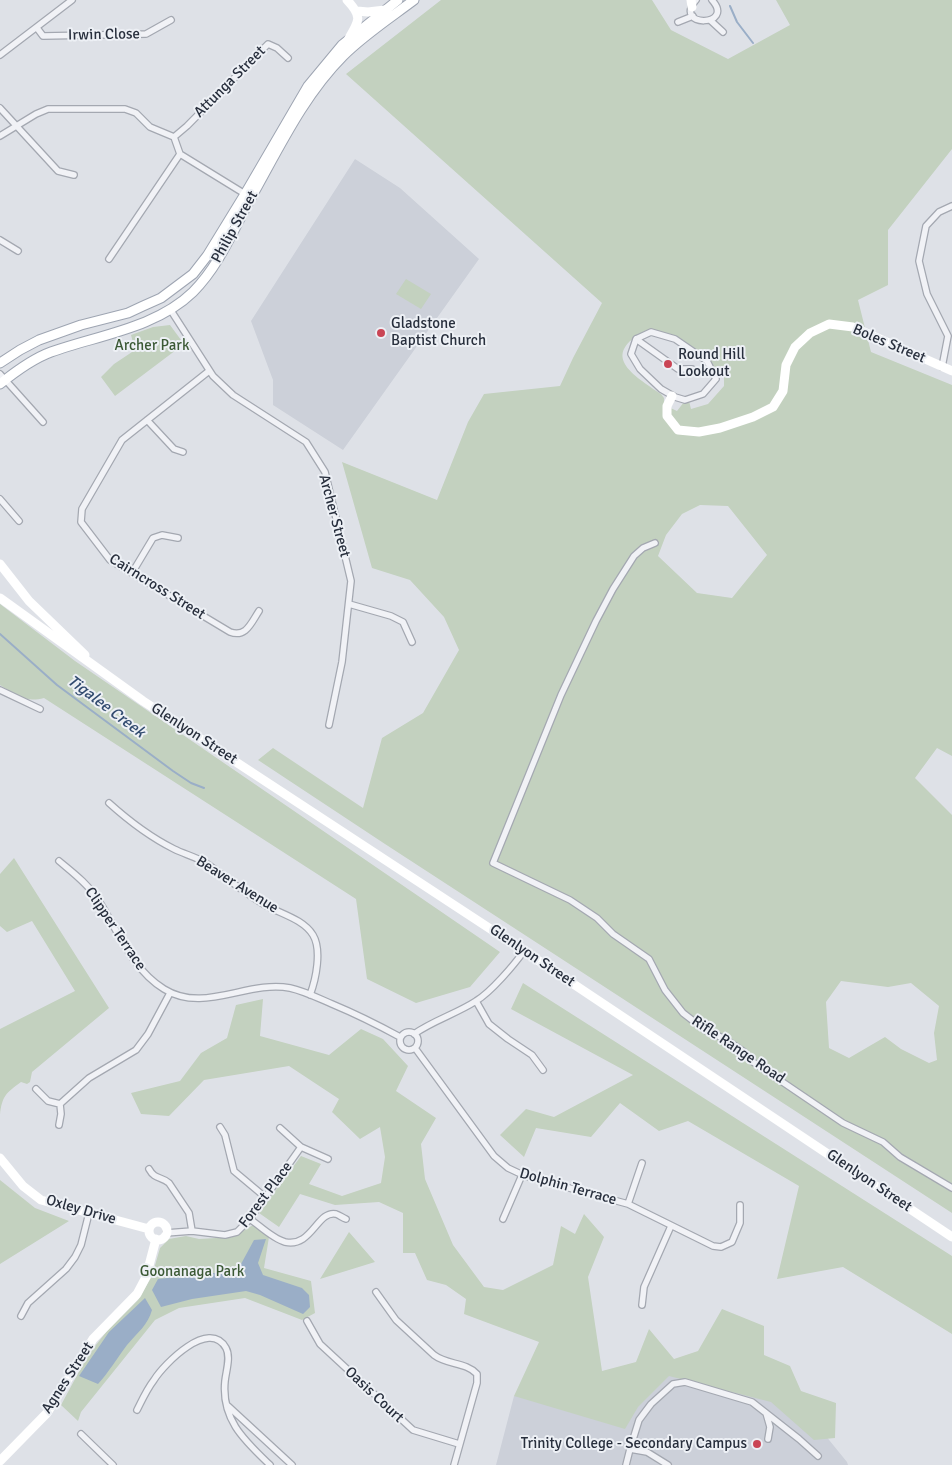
<!DOCTYPE html>
<html>
<head>
<meta charset="utf-8">
<style>
  body { margin:0 }
  canvas { display:block; background:#dee1e7 }
</style>
</head>
<body>
<canvas width="952" height="1465"></canvas>
<script>
const ctx = document.querySelector('canvas').getContext('2d');
ctx.lineJoin = 'round';
function paint(path, color) {
  ctx.fillStyle = color;
  ctx.fill(path, 'evenodd');
}
function trace(path, color, width, dash) {
  ctx.strokeStyle = color;
  ctx.lineWidth = width;
  ctx.lineCap = dash ? 'butt' : 'round';
  ctx.setLineDash(dash || []);
  ctx.stroke(path);
}
function drawText(font, color, halo, rows, align = 'center') {
  ctx.font = font + ' Signika,sans-serif';
  ctx.lineWidth = 4;
  ctx.setLineDash([]);
  ctx.textBaseline = 'middle';
  ctx.strokeStyle = halo;
  ctx.fillStyle = color;
  for (const [text, x, y, turn = 0] of rows) {
    ctx.save();
    ctx.translate(x, y);
    ctx.rotate((+turn || 0) * Math.PI / 180);
    ctx.textAlign = isNaN(turn) ? turn : align;
    if (halo) ctx.strokeText(text, 0, 0);
    ctx.fillText(text, 0, 0);
    ctx.restore();
  }
}
const built = new Path2D(`
  M 355,159 L 400,188 L 479,259 L 343,450 L 273,405 L 273,380 L 251,321 Z
  M 674,1369 L 799,1403 L 847,1462 L 848,1465 L 496,1465 L 514,1396 Z`);
const green = new Path2D(`
  M 441,0 L 652,0 L 671,30 L 728,59 L 790,25 L 776,0 L 952,0 L 952,149 L 888,230 L 888,285 L 858,300 L 871,352 L 952,385 L 952,756 L 937,748 L 915,778 L 952,815 L 952,1213 L 385,844 L 258,760 L 273,748 L 363,808 L 382,738 L 423,713 L 459,650 L 444,617 L 410,580 L 372,568 L 342,462 L 437,500 L 468,422 L 484,394 L 560,386 L 573,358 L 602,303 L 346,74 ZM 647,330 C 665,330 692,344 705,356 C 708,359 711,364 714,369 L 720,366 L 724,377 L 724,386 L 708,404 L 691,409 L 689,401 L 684,402 L 677,411 L 664,405 L 664,398 L 661,394 C 633,375 598,355 647,330 ZM 700,505 L 728,506 L 767,555 L 732,598 L 697,593 L 658,556 L 666,535 L 682,514 ZM 841,981 L 888,987 L 911,983 L 939,1006 L 934,1033 L 937,1060 L 929,1063 L 901,1049 L 885,1037 L 849,1058 L 829,1048 L 826,1002 Z
  M 406,279 L 431,294 L 421,309 L 396,294 Z
  M 170,325 L 184,344 L 115,396 L 101,377 L 114,364 L 135,350 L 131,335 L 153,327 Z
  M 0,604 L 75,661 L 500,952 L 470,987 L 416,1003 L 367,979 L 356,899 L 44,698 C 25,703 16,695 0,685 Z
  M 14,858 L 109,1008 L 32,1072 L 30,1082 L 27,1084 L 21,1082 C 6,1093 2,1096 0,1115 L 0,1029 L 75,991 L 32,921 L 7,932 L 0,926 L 0,874 Z
  M 523,983 L 952,1256 L 952,1334 L 843,1267 L 777,1279 L 799,1186 L 688,1121 L 659,1131 L 620,1103 L 591,1137 L 536,1128 L 524,1157 L 500,1135 L 526,1109 L 554,1117 L 633,1075 L 511,1009 Z
  M 263,999 L 260,1036 L 329,1055 L 361,1029 L 383,1039 L 408,1066 L 396,1091 L 436,1118 L 421,1144 L 425,1179 L 453,1245 L 484,1287 L 503,1290 L 553,1265 L 561,1226 L 575,1234 L 584,1214 L 604,1237 L 588,1277 L 602,1371 L 636,1362 L 649,1329 L 674,1359 L 698,1351 L 722,1309 L 764,1326 L 764,1355 L 790,1366 L 801,1391 L 836,1403 L 835,1438 L 814,1440 L 771,1402 L 669,1376 L 638,1407 L 625,1429 L 514,1396 L 539,1342 L 464,1314 L 466,1299 L 446,1285 L 427,1280 L 415,1253 L 403,1253 L 403,1213 L 379,1202 L 335,1205 L 300,1194 L 279,1227 L 259,1213 L 301,1156 L 321,1164 L 309,1184 L 342,1196 L 381,1183 L 385,1157 L 380,1127 L 360,1139 L 332,1112 L 339,1099 L 289,1066 L 204,1080 L 169,1116 L 141,1114 L 131,1093 L 180,1081 L 201,1053 L 227,1038 L 236,1005 Z
  M 0,1180 L 35,1208 L 69,1221 L 0,1264 Z
  M 253,1225 L 269,1237 L 264,1268 L 311,1281 L 315,1313 L 302,1320 L 245,1298 L 179,1308 L 155,1320 L 81,1412 L 78,1421 L 61,1405 L 88,1355 L 107,1331 L 138,1300 L 152,1276 L 160,1248 L 169,1239 L 186,1236 L 199,1239 L 233,1237 Z
  M 349,1232 L 375,1262 L 320,1279 Z`);
const water = new Path2D(`
  M 266,1239 L 258,1263 L 263,1275 L 302,1288 L 309,1295 L 310,1307 L 303,1314 L 260,1295 L 246,1291 L 192,1299 L 161,1307 L 152,1290 L 158,1279 L 224,1272 L 241,1264 L 254,1240 Z
  M 145,1298 L 152,1310 C 148,1325 137,1333 127,1345 C 117,1358 109,1372 98,1384 L 79,1376 L 109,1332 Z`);
const stream = new Path2D(`
  M 730,6 L 737,22 L 753,43
  M 0,634 L 57,685 L 173,771 L 191,783 L 204,788`);
const street = new Path2D(`
  M 696,0 C 672,28 736,27 712,0
  M 710,20 L 723,32
  M 678,22 L 693,16
  M 37,28 L 43,36 L 146,34 L 171,20
  M 0,55 L 72,0
  M 0,108 L 58,171 L 74,175
  M 0,136 L 36,114 L 48,109 L 125,109 L 136,113 L 150,127 L 174,137 L 180,154 L 245,194
  M 174,137 L 187,126 L 268,44 L 277,48 L 288,58
  M 0,240 L 18,251
  M 109,259 L 180,154
  M 170,309 L 213,376 L 233,395 L 306,442 L 325,472 L 351,581 L 342,662 L 329,725
  M 651,332 L 675,339 L 707,361 L 716,379 L 703,394 L 685,400 L 675,397 L 661,389 L 640,369 L 631,354 L 636,339 Z
  M 636,339 L 678,369 L 692,369
  M 942,367 L 948,336 L 927,294 L 919,261 L 926,226 L 939,212 L 952,206
  M 209,371 L 122,440 L 82,509 L 81,522 L 110,560 L 230,632 C 246,638 251,623 259,611
  M 0,374 L 43,422
  M 147,420 L 174,449 L 183,452
  M 0,499 L 19,521
  M 655,543 L 643,548 L 634,556 L 613,589 L 596,621 L 561,695 L 493,863 L 570,900 L 597,918 L 613,934 L 649,959 L 665,990 L 683,1013 L 705,1030 L 725,1039 L 743,1051 L 753,1062 L 843,1123 L 883,1142 L 900,1157 L 952,1188
  M 132,573 L 153,538 L 162,535 L 178,538
  M 349,604 L 391,616 L 403,622 L 412,642
  M 0,690 L 40,709
  M 109,803 C 129,821 150,837 174,849 C 184,854 196,857 206,863 C 226,877 244,893 265,905 C 281,914 303,919 313,935 C 322,950 316,979 310,995
  M 59,861 C 72,872 87,883 97,898 C 117,928 131,969 164,989 C 204,1014 247,980 290,988 C 304,991 318,998 332,1004 C 356,1014 378,1025 400,1037
  M 476,1001 L 489,1024 L 508,1039 L 532,1055 L 543,1070
  M400 1041a9 9 0 1 1 18 0a9 9 0 1 1-18 0Z
  M 414,1034 C 434,1020 456,1014 476,1001 C 491,992 514,965 524,951
  M 415,1048 L 494,1156 L 508,1168 L 525,1176 L 628,1204 L 713,1246 L 721,1247 L 732,1242 L 740,1223 L 740,1205
  M 36,1089 L 48,1101 L 60,1104 L 61,1114 L 59,1125
  M 60,1104 L 89,1078 L 136,1050 L 148,1034 L 170,993
  M 220,1127 L 225,1135 L 234,1171 L 265,1197
  M 280,1128 L 301,1147 L 328,1159
  M 149,1169 C 155,1180 161,1176 169,1183 L 189,1213 L 192,1231
  M 628,1204 L 642,1163
  M 250,1219 C 260,1226 273,1239 285,1242 C 312,1248 317,1210 336,1214 C 339,1215 343,1218 346,1219
  M 503,1219 L 522,1175
  M 166,1233 L 192,1231 L 225,1235 L 237,1232 L 250,1219 L 301,1147
  M 376,1292 L 396,1320 L 434,1355 C 447,1365 466,1362 477,1374 L 477,1383 L 454,1465
  M 642,1305 L 644,1287 L 671,1226
  M 21,1316 L 28,1303 L 66,1269 L 75,1257 L 81,1245 L 89,1213
  M 307,1321 L 320,1344 L 413,1430 L 459,1444
  M 228,1406 L 292,1465
  M 137,1410 C 142,1400 147,1389 154,1380 C 164,1364 209,1318 226,1348 C 231,1357 226,1371 225,1381 C 221,1420 245,1441 270,1465
  M 766,1413 L 770,1427 L 768,1439
  M 81,1434 L 113,1465
  M 630,1449 L 639,1420 L 651,1404 L 673,1384 L 685,1382 L 752,1402 L 799,1439 L 818,1456
  M 626,1465 L 630,1449 L 647,1452 L 668,1465`);
const secondary = new Path2D(`
  M 347,0 C 362,16 360,20 349,38
  M 691,0 L 692,7
  M 357,11 L 368,12 L 385,10
  M 672,396 L 667,406 L 667,416 L 678,430 L 699,432 L 720,428 L 753,417 L 773,407 L 783,391 L 786,365 L 795,347 L 810,333 L 829,324 L 853,327 L 952,371
  M 0,564 L 29,601 L 85,655
  M 0,598 L 143,701 L 524,951 L 952,1237
  M 0,1158 L 23,1186 L 41,1200 L 149,1229
  M149 1231a9 9 0 1 1 18 0a9 9 0 1 1-18 0Z
  M 0,1461 L 47,1413 L 93,1339 L 137,1294 L 146,1277 L 156,1239`);
const primary = new Path2D(`
  M 0,363 L 20,350 L 39,340 L 81,325 L 128,313 L 143,306 L 161,298 L 193,274 L 207,256 L 245,194 L 308,86 L 342,45 L 398,0
  M 0,384 C 16,371 32,359 51,352 C 99,335 156,328 193,292 C 220,265 234,228 252,196 C 279,148 304,95 343,56 C 364,35 390,18 414,0`);
const markers = [
  [381,333,5,"#ca4555"],
  [668,364,5,"#ca4555"],
  [757,1444,5,"#ca4555"]
];
const streetNames = [
  ["Irwin Close",104,35,-1],
  ["Attunga Street",230,82,-45],
  ["Philip Street",235,227,-61],
  ["Boles Street",889,344,23],
  ["Archer Street",334,516,75],
  ["Cairncross Street",157,587,32],
  ["Glenlyon Street",194,734,33],
  ["Beaver Avenue",237,885,32],
  ["Clipper Terrace",115,929,56],
  ["Glenlyon Street",532,956,34],
  ["Rifle Range Road",738,1050,34],
  ["Glenlyon Street",869,1181,34],
  ["Dolphin Terrace",568,1187,16],
  ["Forest Place",266,1195,-53],
  ["Oxley Drive",81,1210,16],
  ["Agnes Street",68,1378,-57],
  ["Oasis Court",374,1395,43]
];
const poiNames = [
  ["Gladstone",391,324],
  ["Baptist Church",391,341],
  ["Round Hill",678,355],
  ["Lookout",678,372],
  ["Trinity College - Secondary Campus",747,1444,"right"]
];
const parkNames = [
  ["Archer Park",152,346],
  ["Goonanaga Park",192,1272]
];
const waterNames = [
  ["Tigalee Creek",106,707,37]
];
paint(built, '#ccd0d9');
paint(green, '#c3d1bf');
paint(water, '#9aaec7');
trace(stream, '#9aaec7', 2);
trace(street, '#a4a8b1', 8);
trace(primary, '#9ea5b2', 11);
trace(street, '#f1f2f6', 5.5);
trace(secondary, '#fff', 9);
trace(primary, '#fff', 9);
for (const [x, y, r, color] of markers) {
  const dot = new Path2D();
  dot.arc(x, y, r, 0, 2 * Math.PI);
  ctx.fillStyle = color;
  ctx.fill(dot);
  trace(dot, '#edf0f5', 2);
}
drawText('15px', '#282f3d', '#edf0f5', streetNames);
drawText('15px', '#282f3d', '#edf0f5', poiNames, 'left');
drawText('15px', '#3b5935', '#edf0f5', parkNames);
drawText('italic 16px', '#334c70', '#edf0f5', waterNames);
</script>
</body>
</html>
